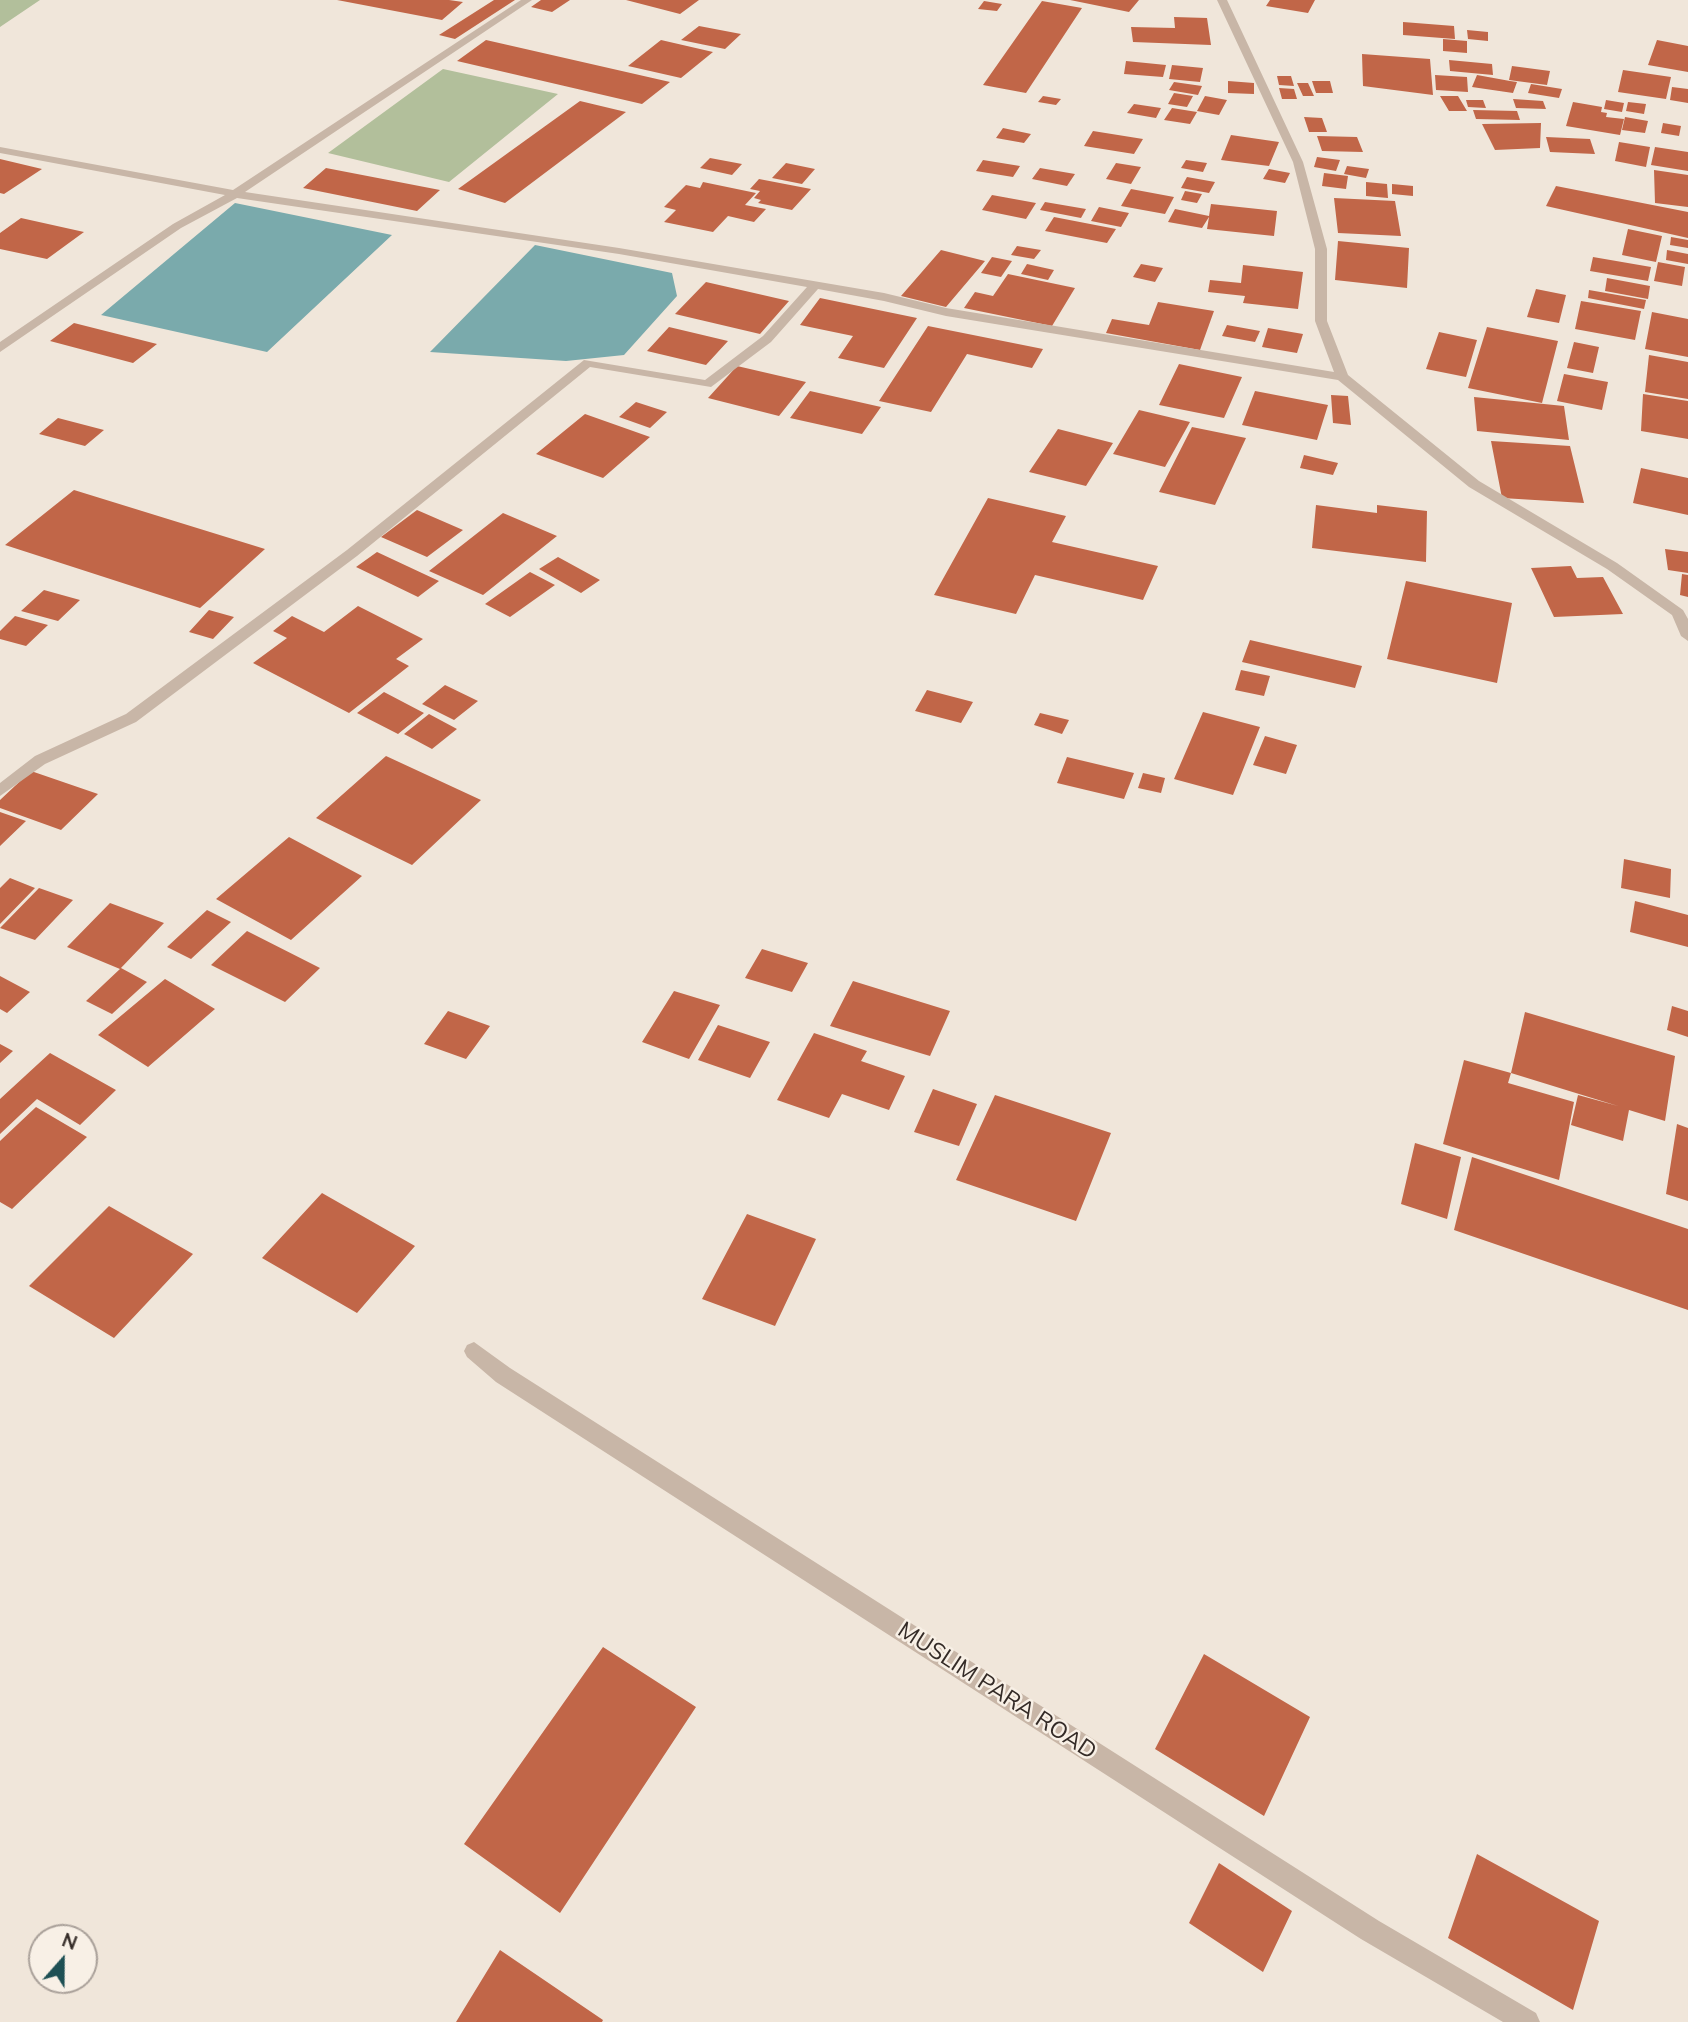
<!DOCTYPE html>
<html>
<head>
<meta charset="utf-8">
<style>
  body { margin:0 }
  #map { position:relative; width:1688px; height:2022px; overflow:hidden; background:#f0e6da; font-family:Mulish,sans-serif }
  canvas { display:block }
  .north { position:absolute; left:28px; top:1924px; width:70px; height:70px; box-sizing:border-box; background:#f8f0e6; border:2px solid #aaa19a; border-radius:50%; rotate:21deg; font-size:19px; font-weight:700; line-height:28px; text-align:center; color:#342b27 }
  .north::after { content:''; display:block; margin:auto; width:24px; height:32px; background:#1e5054; clip-path:polygon(50% 0,100% 100%,50% 72%,0 100%) }
</style>
</head>
<body>
<div id="map">
<canvas width="1688" height="2022"></canvas>
<div class="north">N</div>
</div>
<script>
const ctx = document.querySelector('canvas').getContext('2d');
ctx.lineJoin = 'round';
function paint(path, color) {
  ctx.fillStyle = color;
  ctx.fill(path, 'evenodd');
}
function drawText(font, color, halo, rows, align = 'center') {
  ctx.font = font + ' Mulish,sans-serif';
  ctx.lineWidth = 5;
  ctx.setLineDash([]);
  ctx.textBaseline = 'middle';
  ctx.strokeStyle = halo;
  ctx.fillStyle = color;
  for (const [text, x, y, turn = 0] of rows) {
    ctx.save();
    ctx.translate(x, y);
    ctx.rotate((+turn || 0) * Math.PI / 180);
    ctx.textAlign = isNaN(turn) ? turn : align;
    if (halo) ctx.strokeText(text, 0, 0);
    ctx.fillText(text, 0, 0);
    ctx.restore();
  }
}
const green = new Path2D(`
  M 0,0 L 40,0 L 0,27 Z
  M 443,69 L 558,94 L 449,182 L 328,153 Z`);
const water = new Path2D(`
  M 235,203 L 392,235 L 267,352 L 101,315 Z
  M 535,245 L 672,273 L 677,296 L 624,355 L 566,361 L 430,352 Z`);
const building = new Path2D(`
  M 337,0 L 449,0 L 463,2 L 442,20 Z
  M 494,0 L 515,0 L 455,39 L 439,35 Z
  M 541,0 L 570,0 L 552,12 L 531,7 Z
  M 626,0 L 699,0 L 680,14 Z
  M 1070,0 L 1139,0 L 1129,12 Z
  M 1270,0 L 1315,0 L 1308,13 L 1266,6 Z
  M 984,1 L 1002,4 L 997,11 L 978,9 Z
  M 1042,1 L 1082,8 L 1026,93 L 983,85 Z
  M 1174,17 L 1207,18 L 1211,45 L 1133,42 L 1131,27 L 1175,28 Z
  M 1403,22 L 1454,26 L 1455,39 L 1403,35 Z
  M 699,26 L 741,34 L 725,49 L 681,40 Z
  M 1467,30 L 1488,32 L 1488,41 L 1468,39 Z
  M 1443,39 L 1467,41 L 1467,53 L 1443,51 Z
  M 486,40 L 670,82 L 642,104 L 457,61 Z
  M 661,40 L 713,52 L 681,78 L 628,66 Z
  M 1657,40 L 1688,46 L 1688,72 L 1648,65 Z
  M 1362,54 L 1430,59 L 1433,95 L 1363,86 Z
  M 1449,60 L 1492,64 L 1493,75 L 1450,71 Z
  M 1126,61 L 1166,65 L 1163,77 L 1124,74 Z
  M 1172,65 L 1203,68 L 1200,82 L 1169,79 Z
  M 1512,66 L 1550,71 L 1547,85 L 1509,80 Z
  M 1623,70 L 1671,77 L 1666,99 L 1618,92 Z
  M 1435,75 L 1467,77 L 1468,92 L 1436,90 Z
  M 1477,75 L 1510,81 L 1517,82 L 1513,93 L 1472,87 Z
  M 1277,76 L 1291,76 L 1294,86 L 1279,85 Z
  M 1228,81 L 1254,83 L 1254,94 L 1228,93 Z
  M 1312,81 L 1330,81 L 1333,93 L 1316,93 Z
  M 1174,82 L 1202,86 L 1198,95 L 1169,90 Z
  M 1297,83 L 1308,83 L 1314,96 L 1303,96 Z
  M 1531,84 L 1562,89 L 1559,98 L 1528,93 Z
  M 1672,87 L 1688,89 L 1688,103 L 1670,100 Z
  M 1279,88 L 1294,89 L 1297,99 L 1282,99 Z
  M 1174,93 L 1193,96 L 1187,107 L 1168,104 Z
  M 1043,96 L 1061,99 L 1056,105 L 1038,102 Z
  M 1205,96 L 1227,100 L 1219,115 L 1197,111 Z
  M 1440,96 L 1458,96 L 1467,111 L 1449,111 Z
  M 1513,99 L 1543,101 L 1546,109 L 1516,108 Z
  M 1466,100 L 1483,100 L 1486,108 L 1468,107 Z
  M 1606,100 L 1624,103 L 1622,112 L 1604,109 Z
  M 580,101 L 626,112 L 505,203 L 458,189 Z
  M 1573,102 L 1602,107 L 1601,112 L 1607,113 L 1606,117 L 1624,119 L 1620,135 L 1566,126 Z
  M 1628,102 L 1646,104 L 1644,114 L 1626,111 Z
  M 1134,104 L 1161,108 L 1156,118 L 1127,113 Z
  M 1172,108 L 1197,112 L 1190,124 L 1164,120 Z
  M 1473,110 L 1517,111 L 1520,120 L 1476,119 Z
  M 1304,117 L 1322,118 L 1327,132 L 1309,132 Z
  M 1625,117 L 1648,121 L 1645,133 L 1622,130 Z
  M 1541,123 L 1540,148 L 1495,150 L 1482,124 Z
  M 1663,123 L 1681,126 L 1679,136 L 1661,133 Z
  M 1003,128 L 1031,134 L 1024,143 L 996,138 Z
  M 1093,131 L 1143,139 L 1134,154 L 1084,146 Z
  M 1231,135 L 1279,142 L 1269,166 L 1221,160 Z
  M 1317,136 L 1357,137 L 1363,152 L 1322,151 Z
  M 1546,137 L 1590,139 L 1595,154 L 1550,152 Z
  M 1619,142 L 1650,147 L 1646,167 L 1615,161 Z
  M 1655,147 L 1688,152 L 1688,171 L 1651,165 Z
  M 1317,157 L 1340,160 L 1336,171 L 1314,167 Z
  M 710,158 L 742,164 L 732,175 L 700,168 Z
  M 0,159 L 42,169 L 4,194 L 0,193 Z
  M 983,160 L 1020,166 L 1013,177 L 976,171 Z
  M 1186,160 L 1207,163 L 1203,172 L 1181,168 Z
  M 786,163 L 815,169 L 802,184 L 772,178 Z
  M 1116,163 L 1141,167 L 1131,184 L 1106,179 Z
  M 1347,166 L 1369,169 L 1366,178 L 1344,174 Z
  M 326,168 L 440,190 L 417,211 L 303,188 Z
  M 1040,168 L 1075,174 L 1067,186 L 1032,179 Z
  M 1269,169 L 1290,173 L 1285,183 L 1263,179 Z
  M 1654,170 L 1688,175 L 1688,207 L 1655,203 Z
  M 1324,173 L 1348,176 L 1346,189 L 1322,186 Z
  M 1187,177 L 1215,182 L 1209,193 L 1181,188 Z
  M 759,179 L 811,189 L 792,210 L 758,203 L 761,200 L 754,198 L 760,191 L 750,189 Z
  M 703,182 L 756,193 L 745,205 L 766,209 L 754,222 L 728,216 L 713,232 L 664,222 L 676,210 L 664,207 L 686,185 L 700,188 Z
  M 1366,182 L 1387,184 L 1388,198 L 1366,196 Z
  M 1392,184 L 1413,186 L 1413,196 L 1392,194 Z
  M 1556,186 L 1688,212 L 1688,238 L 1546,206 Z
  M 1131,189 L 1174,197 L 1165,214 L 1121,206 Z
  M 1185,191 L 1202,194 L 1197,203 L 1181,200 Z
  M 992,195 L 1036,203 L 1026,219 L 982,210 Z
  M 1334,198 L 1395,201 L 1401,236 L 1338,233 Z
  M 1045,202 L 1086,209 L 1081,218 L 1040,210 Z
  M 1211,204 L 1277,211 L 1274,236 L 1207,229 L 1209,217 L 1202,228 L 1168,222 L 1175,209 L 1209,216 Z
  M 1099,207 L 1129,213 L 1121,227 L 1091,221 Z
  M 1054,217 L 1116,229 L 1107,243 L 1045,231 Z
  M 21,218 L 84,232 L 47,259 L 0,249 L 0,233 Z
  M 1628,229 L 1662,236 L 1656,262 L 1622,255 Z
  M 1671,237 L 1688,240 L 1688,248 L 1670,245 Z
  M 1338,241 L 1409,248 L 1407,288 L 1335,280 Z
  M 1017,246 L 1041,250 L 1034,259 L 1011,255 Z
  M 941,250 L 985,261 L 946,307 L 901,296 Z
  M 1667,250 L 1688,254 L 1688,264 L 1666,260 Z
  M 992,257 L 1012,261 L 1001,277 L 981,273 Z
  M 1593,257 L 1651,267 L 1648,281 L 1590,271 Z
  M 1658,262 L 1685,267 L 1682,286 L 1654,281 Z
  M 1027,264 L 1054,270 L 1048,280 L 1021,274 Z
  M 1141,264 L 1163,268 L 1155,282 L 1133,277 Z
  M 1243,265 L 1303,272 L 1298,309 L 1243,303 L 1245,296 L 1208,292 L 1210,280 L 1241,283 Z
  M 1008,274 L 1075,288 L 1052,326 L 964,308 L 975,292 L 993,296 Z
  M 1607,278 L 1650,286 L 1648,299 L 1605,291 Z
  M 706,282 L 789,301 L 760,334 L 675,314 Z
  M 1536,289 L 1566,295 L 1559,323 L 1527,317 Z
  M 1589,290 L 1646,300 L 1644,309 L 1588,298 Z
  M 820,298 L 917,318 L 884,368 L 838,358 L 853,336 L 800,325 Z
  M 1581,301 L 1641,311 L 1635,340 L 1575,329 Z
  M 1158,302 L 1214,311 L 1200,350 L 1106,333 L 1112,319 L 1149,325 Z
  M 1652,312 L 1688,319 L 1688,357 L 1645,349 Z
  M 74,323 L 157,344 L 133,363 L 50,341 Z
  M 1227,325 L 1260,331 L 1255,342 L 1222,336 Z
  M 928,326 L 1043,349 L 1032,368 L 967,354 L 931,412 L 879,401 Z
  M 669,327 L 728,341 L 706,365 L 647,351 Z
  M 1487,327 L 1558,341 L 1542,403 L 1468,388 Z
  M 1268,328 L 1303,334 L 1297,353 L 1262,347 Z
  M 1439,332 L 1477,340 L 1466,377 L 1426,369 Z
  M 1574,342 L 1599,347 L 1593,373 L 1567,368 Z
  M 1649,355 L 1688,362 L 1688,399 L 1645,392 Z
  M 1179,364 L 1242,377 L 1224,418 L 1159,405 Z
  M 737,366 L 806,382 L 779,416 L 708,398 Z
  M 1564,374 L 1608,382 L 1602,410 L 1557,401 Z
  M 810,391 L 881,407 L 862,434 L 790,418 Z
  M 1255,391 L 1328,405 L 1317,440 L 1242,425 Z
  M 1643,394 L 1688,401 L 1688,439 L 1641,431 Z
  M 1331,395 L 1348,396 L 1351,425 L 1333,423 Z
  M 1474,397 L 1564,406 L 1569,440 L 1477,431 Z
  M 636,402 L 667,412 L 650,428 L 619,417 Z
  M 1139,410 L 1190,422 L 1165,467 L 1113,454 Z
  M 585,414 L 650,437 L 603,478 L 536,454 Z
  M 58,418 L 104,430 L 85,446 L 39,434 Z
  M 1192,427 L 1246,438 L 1215,505 L 1159,492 Z
  M 1058,429 L 1113,443 L 1086,486 L 1029,472 Z
  M 1491,441 L 1570,446 L 1584,503 L 1502,498 Z
  M 1304,455 L 1338,463 L 1333,475 L 1300,468 Z
  M 1641,468 L 1688,478 L 1688,515 L 1633,503 Z
  M 74,490 L 265,549 L 200,608 L 5,545 Z
  M 988,498 L 1066,516 L 1052,542 L 1158,566 L 1143,600 L 1035,575 L 1016,614 L 934,595 Z
  M 1316,505 L 1377,513 L 1377,505 L 1427,511 L 1426,562 L 1312,548 Z
  M 417,510 L 463,530 L 427,557 L 381,537 Z
  M 503,513 L 557,536 L 483,595 L 429,571 Z
  M 1665,549 L 1688,552 L 1688,573 L 1668,570 Z
  M 377,552 L 439,581 L 418,597 L 356,567 Z
  M 558,557 L 600,580 L 581,593 L 539,569 Z
  M 1571,566 L 1577,578 L 1603,577 L 1623,614 L 1554,617 L 1531,568 Z
  M 530,572 L 555,585 L 510,617 L 485,604 Z
  M 1682,574 L 1688,575 L 1688,597 L 1680,595 Z
  M 1406,581 L 1512,603 L 1497,683 L 1387,659 Z
  M 44,590 L 80,600 L 58,621 L 21,611 Z
  M 358,606 L 423,639 L 396,659 L 409,666 L 349,713 L 253,663 L 287,638 L 273,631 L 292,616 L 324,632 Z
  M 209,610 L 234,617 L 213,639 L 189,632 Z
  M 15,616 L 48,625 L 26,646 L 0,639 L 0,631 Z
  M 1250,640 L 1362,666 L 1355,688 L 1242,662 Z
  M 1241,670 L 1270,676 L 1264,696 L 1235,690 Z
  M 445,685 L 478,701 L 454,720 L 422,704 Z
  M 927,690 L 973,702 L 961,723 L 915,711 Z
  M 384,692 L 424,713 L 398,734 L 357,713 Z
  M 1203,712 L 1260,727 L 1233,795 L 1174,779 Z
  M 1040,713 L 1069,720 L 1062,734 L 1034,725 Z
  M 429,714 L 457,729 L 432,749 L 404,734 Z
  M 1265,736 L 1297,745 L 1286,774 L 1253,765 Z
  M 386,756 L 481,800 L 412,865 L 316,818 Z
  M 1067,757 L 1134,773 L 1124,799 L 1057,783 Z
  M 31,771 L 98,794 L 61,830 L 0,808 L 0,800 Z
  M 1143,773 L 1165,778 L 1161,793 L 1138,788 Z
  M 0,812 L 26,821 L 0,846 Z
  M 289,837 L 362,876 L 291,940 L 216,899 Z
  M 1624,859 L 1671,869 L 1670,898 L 1621,888 Z
  M 10,878 L 35,888 L 0,924 L 0,888 Z
  M 39,888 L 73,900 L 35,940 L 0,928 Z
  M 1635,901 L 1688,915 L 1688,947 L 1630,932 Z
  M 110,903 L 164,923 L 120,969 L 67,947 Z
  M 207,910 L 231,922 L 191,959 L 167,947 Z
  M 247,931 L 320,968 L 285,1002 L 211,965 Z
  M 762,949 L 808,963 L 792,992 L 745,978 Z
  M 121,968 L 147,982 L 112,1014 L 86,1001 Z
  M 0,976 L 30,992 L 7,1013 L 0,1009 Z
  M 165,979 L 215,1009 L 148,1067 L 98,1035 Z
  M 853,981 L 950,1011 L 930,1056 L 830,1026 Z
  M 674,991 L 720,1005 L 689,1059 L 642,1042 Z
  M 1672,1006 L 1688,1011 L 1688,1037 L 1667,1030 Z
  M 448,1011 L 490,1026 L 466,1059 L 424,1044 Z
  M 1525,1012 L 1675,1056 L 1665,1121 L 1629,1110 L 1623,1141 L 1571,1125 L 1578,1095 L 1618,1106 L 1511,1073 Z
  M 718,1025 L 770,1042 L 750,1078 L 698,1060 Z
  M 814,1033 L 867,1051 L 861,1061 L 905,1076 L 889,1110 L 842,1094 L 829,1118 L 777,1100 Z
  M 0,1044 L 13,1051 L 0,1063 Z
  M 50,1053 L 116,1090 L 80,1125 L 37,1099 L 0,1134 L 0,1099 Z
  M 1464,1060 L 1511,1073 L 1508,1083 L 1574,1102 L 1559,1180 L 1443,1144 Z
  M 933,1089 L 977,1104 L 959,1146 L 914,1132 Z
  M 995,1095 L 1111,1133 L 1076,1221 L 956,1180 Z
  M 36,1107 L 87,1137 L 12,1209 L 0,1202 L 0,1141 Z
  M 1677,1124 L 1688,1128 L 1688,1201 L 1666,1194 Z
  M 1415,1143 L 1461,1157 L 1447,1219 L 1401,1204 Z
  M 1472,1157 L 1688,1229 L 1688,1310 L 1454,1230 Z
  M 322,1193 L 415,1246 L 357,1313 L 262,1258 Z
  M 109,1206 L 193,1254 L 114,1338 L 29,1286 Z
  M 747,1214 L 816,1239 L 775,1326 L 702,1299 Z
  M 603,1647 L 696,1707 L 560,1913 L 464,1844 Z
  M 1204,1654 L 1310,1717 L 1264,1816 L 1155,1749 Z
  M 1477,1854 L 1599,1921 L 1573,2010 L 1448,1938 Z
  M 1219,1863 L 1292,1911 L 1263,1972 L 1189,1923 Z
  M 500,1950 L 603,2020 L 602,2022 L 456,2022 Z`);
const minor = new Path2D(`
  M 521,0 L 532,0 L 245,192 L 619,248 L 884,293 L 946,308 L 1334,372 L 1315,321 L 1315,249 L 1293,162 L 1217,0 L 1227,0 L 1303,162 L 1327,249 L 1327,321 L 1348,375 L 1479,481 L 1617,563 L 1683,610 L 1688,619 L 1688,641 L 1681,636 L 1672,615 L 1607,569 L 1469,487 L 1338,380 L 946,316 L 884,301 L 818,289 L 771,342 L 711,387 L 590,367 L 357,556 L 136,722 L 45,764 L 0,796 L 0,783 L 35,756 L 126,714 L 347,550 L 584,360 L 705,380 L 763,336 L 807,287 L 619,254 L 237,198 L 181,228 L 0,352 L 0,342 L 173,224 L 225,195 L 0,153 L 0,147 L 233,190 Z
  M 474,1342 L 510,1368 L 1379,1921 L 1536,2013 L 1540,2022 L 1503,2022 L 1361,1939 L 496,1382 L 467,1357 L 464,1351 L 467,1345 Z`);
const nearStreetnames = [
  ["MUSLIM PARA ROAD",997,1691,33]
];
paint(green, '#b2bf9b');
paint(water, '#7aaaac');
paint(building, '#c16648');
paint(minor, '#c8b6a7');
drawText('23px', '#342b27', '#f8f0e6', nearStreetnames);
</script>
</body>
</html>
